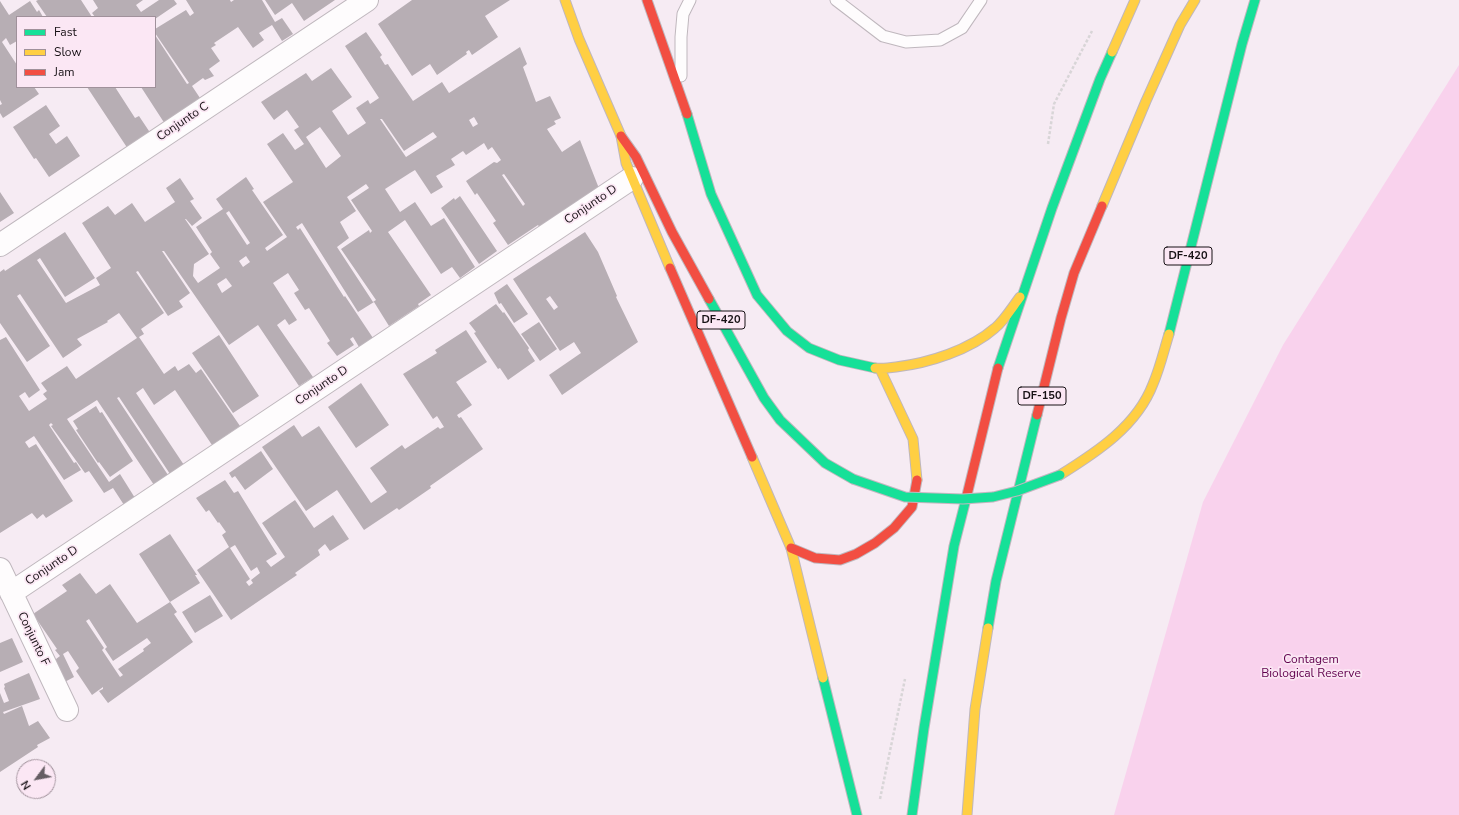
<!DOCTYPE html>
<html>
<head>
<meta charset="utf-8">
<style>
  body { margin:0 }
  #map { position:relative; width:1459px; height:815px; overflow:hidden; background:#f6ebf3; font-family:"Nunito Sans",sans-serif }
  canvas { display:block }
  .legend { position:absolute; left:16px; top:16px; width:140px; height:72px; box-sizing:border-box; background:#fbe7f4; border:1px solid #a0919b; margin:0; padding:5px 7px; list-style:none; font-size:12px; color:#171115 }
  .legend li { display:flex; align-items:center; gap:8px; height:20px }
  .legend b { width:20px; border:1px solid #a0919b }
  .north { position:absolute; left:16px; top:759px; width:40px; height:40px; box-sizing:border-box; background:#fbe7f4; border:1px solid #a0919b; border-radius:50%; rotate:238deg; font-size:11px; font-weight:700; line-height:16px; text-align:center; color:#171115 }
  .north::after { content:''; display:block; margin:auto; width:14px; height:18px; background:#655d63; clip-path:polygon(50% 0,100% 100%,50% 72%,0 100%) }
</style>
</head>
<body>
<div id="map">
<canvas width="1459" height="815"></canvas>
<ul class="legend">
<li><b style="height:5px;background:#16e098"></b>Fast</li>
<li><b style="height:5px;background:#ffcf43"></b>Slow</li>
<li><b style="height:5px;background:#f24e42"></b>Jam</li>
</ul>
<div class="north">N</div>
</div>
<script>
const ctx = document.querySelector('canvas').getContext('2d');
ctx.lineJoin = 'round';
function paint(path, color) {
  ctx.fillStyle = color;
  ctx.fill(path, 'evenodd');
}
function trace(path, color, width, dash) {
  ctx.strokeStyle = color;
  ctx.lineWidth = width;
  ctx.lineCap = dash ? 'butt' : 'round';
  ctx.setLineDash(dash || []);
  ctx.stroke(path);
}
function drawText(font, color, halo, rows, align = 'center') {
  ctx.font = font + ' "Nunito Sans",sans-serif';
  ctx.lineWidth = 3.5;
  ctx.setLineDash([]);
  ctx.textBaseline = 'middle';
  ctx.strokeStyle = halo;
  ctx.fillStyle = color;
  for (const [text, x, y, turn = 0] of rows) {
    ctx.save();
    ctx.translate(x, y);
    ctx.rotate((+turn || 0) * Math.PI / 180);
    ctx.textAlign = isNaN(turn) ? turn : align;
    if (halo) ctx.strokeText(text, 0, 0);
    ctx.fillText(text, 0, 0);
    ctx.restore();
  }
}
const green = new Path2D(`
  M 1459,65 L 1459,815 L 1114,815 L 1203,502 L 1283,345 Z`);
const building = new Path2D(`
  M 38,0 L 81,0 L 92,17 L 47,17 L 36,1 Z
  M 93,0 L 143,0 L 136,5 L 141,12 L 159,0 L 174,0 L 177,4 L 155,19 L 155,17 L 95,17 L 92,13 L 98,8 Z
  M 186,0 L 230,0 L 231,2 L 234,0 L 262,0 L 275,22 L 282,18 L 293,34 L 282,41 L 272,25 L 259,33 L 264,40 L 253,48 L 238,27 L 214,43 L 216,45 L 211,48 L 220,61 L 209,69 L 214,76 L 205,80 L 203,78 L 192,86 L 200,98 L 165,124 L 141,87 L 155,87 L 155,35 L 187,84 L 189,83 L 155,33 L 155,29 L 186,10 L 190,16 L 194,13 Z
  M 265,0 L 335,0 L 304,21 L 292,3 L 275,15 Z
  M 412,0 L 510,0 L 485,16 L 498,37 L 472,55 L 469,50 L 466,52 L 467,54 L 437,75 L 430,64 L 412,76 L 378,24 Z
  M 0,1 L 9,15 L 30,1 L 37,12 L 39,10 L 43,17 L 17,17 L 17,41 L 10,45 L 6,38 L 2,42 L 17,65 L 17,87 L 34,87 L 39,94 L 3,118 L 0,113 L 0,105 L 2,104 L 0,100 Z
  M 366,32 L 382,55 L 380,57 L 385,65 L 388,64 L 389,66 L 413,101 L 442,82 L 449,93 L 520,47 L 527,64 L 523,67 L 536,102 L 550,96 L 561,118 L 554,121 L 556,124 L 547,129 L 562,152 L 580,140 L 600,191 L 540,228 L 538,225 L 508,245 L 493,223 L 496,221 L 477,193 L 475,195 L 466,181 L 494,162 L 497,163 L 501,160 L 492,147 L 488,150 L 484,143 L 466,155 L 463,151 L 451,159 L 455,165 L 436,176 L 443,187 L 431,194 L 415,170 L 410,173 L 385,189 L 400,212 L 415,202 L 431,226 L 444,218 L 475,267 L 460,278 L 452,267 L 441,274 L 405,220 L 388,232 L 431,295 L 418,304 L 419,306 L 389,326 L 374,302 L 358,312 L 302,223 L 296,227 L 298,230 L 300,228 L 344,297 L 345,296 L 373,338 L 359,347 L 353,337 L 350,339 L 354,345 L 337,356 L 327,343 L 330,341 L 309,308 L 305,310 L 294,293 L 299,290 L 288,273 L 273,283 L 297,320 L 289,325 L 285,319 L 277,325 L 313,377 L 299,386 L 258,325 L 229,345 L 164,251 L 162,251 L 190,293 L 179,301 L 183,307 L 168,316 L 138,271 L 136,272 L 164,313 L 141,329 L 144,334 L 139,337 L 164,374 L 175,366 L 178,371 L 189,364 L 196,373 L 201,369 L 240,426 L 212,445 L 175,390 L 154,405 L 143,388 L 136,393 L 184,465 L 170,474 L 119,397 L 117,398 L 168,475 L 154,485 L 97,400 L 67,419 L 109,482 L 120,474 L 135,498 L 124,505 L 113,488 L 104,493 L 89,471 L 85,473 L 51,426 L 53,425 L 51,423 L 49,425 L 74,463 L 76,462 L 81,470 L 64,480 L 34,436 L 25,442 L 29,448 L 36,444 L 73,501 L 46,518 L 43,514 L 37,519 L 32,513 L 0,533 L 0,340 L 6,337 L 40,390 L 29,398 L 25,392 L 19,396 L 29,411 L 47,399 L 43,394 L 47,391 L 41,383 L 67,366 L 76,379 L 137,338 L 119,313 L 107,321 L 108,322 L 77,339 L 82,345 L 63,358 L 20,294 L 17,296 L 50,346 L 27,362 L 0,323 L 0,272 L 4,269 L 5,271 L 65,232 L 95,278 L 65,297 L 40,258 L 37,260 L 66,303 L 100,285 L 96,278 L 111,268 L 82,223 L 108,206 L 115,215 L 132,203 L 145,222 L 175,202 L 166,188 L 180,178 L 194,199 L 190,201 L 202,218 L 192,226 L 186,219 L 185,219 L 209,254 L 194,264 L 193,276 L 198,283 L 220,268 L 210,254 L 212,252 L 196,227 L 223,209 L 216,199 L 246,177 L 254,189 L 252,190 L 283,235 L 265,248 L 267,251 L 287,237 L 263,202 L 293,182 L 267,144 L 283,133 L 295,150 L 304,144 L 294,130 L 299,127 L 287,110 L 274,120 L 261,102 L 306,73 L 312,81 L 331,68 L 352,97 L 332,111 L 348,135 L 366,123 L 356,108 L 368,100 L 370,104 L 379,98 L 345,46 ZM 474,117 L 478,124 L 473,127 L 469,120 ZM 380,119 L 382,119 L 404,151 L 433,132 L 437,137 L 406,157 ZM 320,127 L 341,156 L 326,168 L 306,137 ZM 504,174 L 525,204 L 523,206 L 502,175 ZM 366,184 L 369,188 L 351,200 L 372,231 L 370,233 L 369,230 L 341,249 L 376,300 L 373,302 L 337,247 L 349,238 L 340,222 L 356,211 L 347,197 ZM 229,211 L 250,243 L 247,245 L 226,213 ZM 246,256 L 250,262 L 243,267 L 239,261 ZM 226,278 L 232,286 L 222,293 L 217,284 Z
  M 87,87 L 115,87 L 135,118 L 139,116 L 151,134 L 128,149 Z
  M 46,105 L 60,126 L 49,134 L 56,144 L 67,136 L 80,156 L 49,177 L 36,158 L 34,159 L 13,127 Z
  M 0,192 L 14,213 L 0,222 Z
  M 460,196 L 497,251 L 479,264 L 441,208 L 454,198 L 455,200 Z
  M 585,232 L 598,252 L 617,296 L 616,297 L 638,342 L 562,395 L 549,375 L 581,353 L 574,342 L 560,351 L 513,279 ZM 550,296 L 558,307 L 554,310 L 546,299 Z
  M 507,284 L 528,314 L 514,323 L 501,303 L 499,304 L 494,293 Z
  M 496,304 L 503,313 L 504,312 L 529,348 L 528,350 L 535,361 L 508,380 L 500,368 L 498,369 L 474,333 L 476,332 L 469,323 Z
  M 539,322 L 557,349 L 540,361 L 521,334 Z
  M 466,330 L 487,362 L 456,382 L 472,405 L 457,415 L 459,418 L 461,417 L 483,449 L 430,486 L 431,488 L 399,510 L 397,508 L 364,530 L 337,490 L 306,511 L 262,447 L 294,425 L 302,437 L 319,426 L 371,503 L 387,492 L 370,468 L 402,445 L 405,449 L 438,427 L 440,429 L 444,427 L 437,416 L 433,419 L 403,374 L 437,353 L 435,350 Z
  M 219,335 L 259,396 L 233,413 L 192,353 Z
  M 361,383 L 389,425 L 356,448 L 328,407 Z
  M 96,406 L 100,413 L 102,412 L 133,461 L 110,477 L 99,462 L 98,463 L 76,430 L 78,429 L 73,421 Z
  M 261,451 L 273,469 L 245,490 L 235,476 L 232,478 L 229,473 Z
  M 225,480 L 234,493 L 238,491 L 277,554 L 266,561 L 271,567 L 285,557 L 262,523 L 295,500 L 314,528 L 333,515 L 349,539 L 330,551 L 325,544 L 318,550 L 320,555 L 295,573 L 297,575 L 231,620 L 197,570 L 229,547 L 222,535 L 226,532 L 219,522 L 218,523 L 209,510 L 206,512 L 196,498 ZM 235,545 L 251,571 L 257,567 L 260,573 L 251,580 L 253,583 L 249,586 L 246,582 L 250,579 L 230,548 Z
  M 170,534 L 197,575 L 195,575 L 200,583 L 170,602 L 177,612 L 174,614 L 193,642 L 108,703 L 99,691 L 103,689 L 103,687 L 92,695 L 76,671 L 79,668 L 68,651 L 63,654 L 74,677 L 61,684 L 52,662 L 60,656 L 55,650 L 57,649 L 33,614 L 67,591 L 62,585 L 80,573 L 96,594 L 110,584 L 137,623 L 170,602 L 139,554 ZM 89,619 L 107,647 L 105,649 L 113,661 L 147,638 L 151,643 L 143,649 L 144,651 L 118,669 L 123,675 L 120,677 L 102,650 L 104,648 L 86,621 Z
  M 210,595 L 223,616 L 195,633 L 182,612 Z
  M 12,638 L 23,662 L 0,672 L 0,643 Z
  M 29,673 L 40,699 L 3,712 L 4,714 L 22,706 L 29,726 L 38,721 L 50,738 L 37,745 L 38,747 L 0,772 L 0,693 L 4,703 L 9,701 L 4,688 L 5,687 L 4,684 Z`);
const path = new Path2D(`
  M 1048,144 L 1054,104 L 1092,31
  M 880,799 L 905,679`);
const lane = new Path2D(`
  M 836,0 L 883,36 L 906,42 L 940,40 L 962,28 L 981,0
  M 681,76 L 681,37 L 683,14 L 690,0`);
const street = new Path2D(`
  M 0,245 L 367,0
  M 0,569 L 67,710
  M 11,593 L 632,178`);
const fast = new Path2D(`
  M 687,114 L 711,194 L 757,295 L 787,331 L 809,348 L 839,360 L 875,368
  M 709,299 L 764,398 L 780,420 L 825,463 L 853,479
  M 1169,334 L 1242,44 L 1255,0
  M 998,368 L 1052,208 L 1100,79 L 1112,52
  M 988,628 L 996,581 L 1037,415
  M 823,678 L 857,815
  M 912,815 L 924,728 L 954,546 L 966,499`);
const slow = new Path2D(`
  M 565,0 L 579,39 L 621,136 L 626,163 L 670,268
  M 1112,52 L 1135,0
  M 1102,206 L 1146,101 L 1180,25 L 1195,0
  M 875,368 C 882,369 889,368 896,367 C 929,363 970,350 995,328 C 1004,321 1013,306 1020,297
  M 880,369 L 913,439 L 917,480
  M 752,457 L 791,548 L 823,678
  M 1060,475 C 1097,452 1137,426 1153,384 C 1160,368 1164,350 1169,334
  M 967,815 L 975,709 L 988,628`);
const jam = new Path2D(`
  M 647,0 L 687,114
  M 621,136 L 636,157 L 672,232 L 709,299
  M 670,268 L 752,457
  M 1037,415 L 1061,318 L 1074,273 L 1102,206
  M 966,499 L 998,368
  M 791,548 L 815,558 L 840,560 L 856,554 L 875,543 L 894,528 L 912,507 L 917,480`);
const fastBridge = new Path2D(`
  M 853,479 L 905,497 L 963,499 L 993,497 L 1017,491 L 1060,475`);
const shields = [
  [1188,256,48],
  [721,320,48],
  [1042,396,48]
];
const shieldNames = [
  ["DF-420",1188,256],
  ["DF-420",721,320],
  ["DF-150",1042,396]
];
const streetNames = [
  ["Conjunto C",183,122,-34],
  ["Conjunto D",591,205,-34],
  ["Conjunto D",322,386,-34],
  ["Conjunto D",52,566,-34],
  ["Conjunto F",33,639,64]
];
const parkNames = [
  ["Contagem",1311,660],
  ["Biological Reserve",1311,674]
];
paint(green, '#f9d2ed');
paint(building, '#b7aeb4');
trace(lane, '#bfb7bd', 13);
trace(street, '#bfb7bd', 24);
trace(fast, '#bfb7bd', 11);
trace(slow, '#bfb7bd', 11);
trace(jam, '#bfb7bd', 11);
trace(path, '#d8d5d7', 2.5, [3, 2]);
trace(lane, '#fefcfd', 11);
trace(street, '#fefcfd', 22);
trace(fast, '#16e098', 9);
trace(slow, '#ffcf43', 9);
trace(jam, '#f24e42', 9);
trace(fastBridge, '#c4b6c0', 11, []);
trace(fastBridge, '#16e098', 9);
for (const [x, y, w] of shields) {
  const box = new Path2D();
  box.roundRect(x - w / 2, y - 9, w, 18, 3);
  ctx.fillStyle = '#fbe7f4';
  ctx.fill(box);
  trace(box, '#171115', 1);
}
drawText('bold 11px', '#171115', null, shieldNames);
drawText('12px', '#171115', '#fbe7f4', streetNames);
drawText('12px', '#60004d', '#fbe7f4', parkNames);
</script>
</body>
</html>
